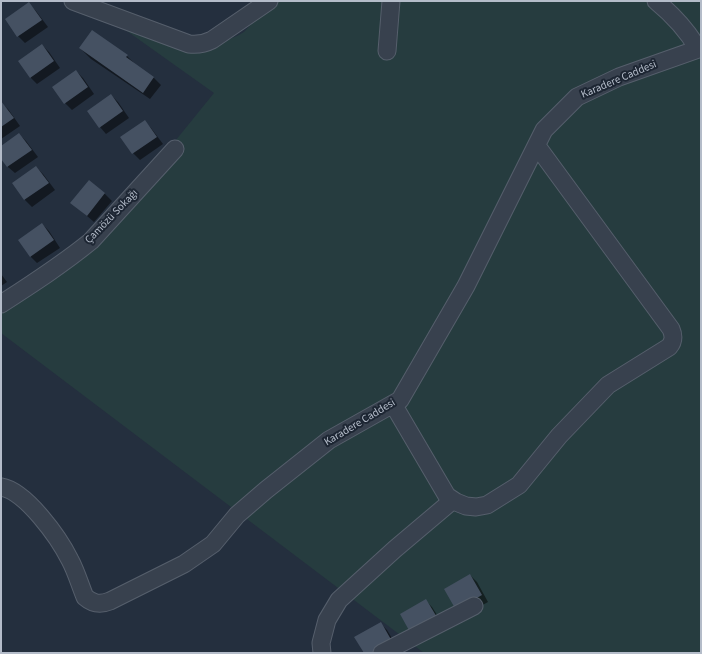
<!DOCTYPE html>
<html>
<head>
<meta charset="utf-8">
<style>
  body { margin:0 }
  #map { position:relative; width:702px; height:654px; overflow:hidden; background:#242f3e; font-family:"Source Sans 3",sans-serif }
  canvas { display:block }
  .frame { position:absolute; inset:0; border:2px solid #b4bcc9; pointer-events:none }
</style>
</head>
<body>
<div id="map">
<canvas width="702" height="654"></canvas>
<div class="frame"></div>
</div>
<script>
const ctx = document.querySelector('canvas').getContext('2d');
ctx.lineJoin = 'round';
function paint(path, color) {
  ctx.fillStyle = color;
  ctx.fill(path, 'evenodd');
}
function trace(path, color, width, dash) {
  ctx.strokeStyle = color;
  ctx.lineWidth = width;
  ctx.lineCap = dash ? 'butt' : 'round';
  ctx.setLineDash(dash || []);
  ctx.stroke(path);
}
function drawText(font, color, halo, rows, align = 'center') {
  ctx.font = font + ' "Source Sans 3",sans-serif';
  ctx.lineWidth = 4;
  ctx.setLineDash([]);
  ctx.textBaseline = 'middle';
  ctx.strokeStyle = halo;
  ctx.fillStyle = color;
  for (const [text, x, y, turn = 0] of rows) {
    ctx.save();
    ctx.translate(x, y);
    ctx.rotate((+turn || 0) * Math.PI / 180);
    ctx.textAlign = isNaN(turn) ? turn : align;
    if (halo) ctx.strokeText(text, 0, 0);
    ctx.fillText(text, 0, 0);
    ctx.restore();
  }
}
const green = new Path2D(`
  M 277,1 L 701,1 L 701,653 L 424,653 L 1,333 L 1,308 L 82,256 L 214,93 L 110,19 L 222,42 L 237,36 L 244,32 L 256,19 Z`);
const shadow = new Path2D(`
  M 29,4 L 36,11 L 48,27 L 25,43 L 18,36 Z
  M 92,31 L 127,56 L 138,67 L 154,78 L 161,85 L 150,99 L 91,59 L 80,48 Z
  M 42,45 L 49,52 L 60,68 L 37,84 L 31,78 L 19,61 Z
  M 76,71 L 83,78 L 94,94 L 72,110 L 65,103 L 53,87 Z
  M 111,95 L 118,102 L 129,118 L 106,134 L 100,127 Z
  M 1,103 L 8,109 L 20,126 L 1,139 Z
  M 144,121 L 151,128 L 163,144 L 140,160 L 133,153 L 122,137 Z
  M 19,134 L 26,141 L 38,157 L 15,173 L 8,167 L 1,157 L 1,147 Z
  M 36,167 L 43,174 L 55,190 L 32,207 L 25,200 L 14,183 Z
  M 89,182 L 105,194 L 112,201 L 94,222 L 72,203 Z
  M 42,224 L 49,231 L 60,248 L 37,263 L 30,256 Z
  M 1,274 L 7,282 L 1,286 Z
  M 470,575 L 477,582 L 488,602 L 463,616 Z
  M 425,600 L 432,607 L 444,626 L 412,634 Z
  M 380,623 L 387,630 L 399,650 L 365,653 Z`);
const building = new Path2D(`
  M 29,2 L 42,20 L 17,37 L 5,19 Z
  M 92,30 L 128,55 L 126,57 L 154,77 L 143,93 L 79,48 Z
  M 42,44 L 54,61 L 30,78 L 18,61 Z
  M 76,70 L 88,87 L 64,104 L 52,87 Z
  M 111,94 L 123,111 L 99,128 L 87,111 Z
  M 1,101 L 14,118 L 1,127 Z
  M 145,120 L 157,137 L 132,154 L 120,137 Z
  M 19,133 L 32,150 L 7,167 L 1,159 L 1,146 Z
  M 36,166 L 49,183 L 24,200 L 12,183 Z
  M 89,180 L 105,193 L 87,216 L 70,203 Z
  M 42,223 L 54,240 L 30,257 L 18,240 Z
  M 470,574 L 482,595 L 456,610 L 444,589 Z
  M 426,599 L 438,619 L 411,634 L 400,614 Z
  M 381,622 L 393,643 L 375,653 L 364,653 L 354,637 Z`);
const street = new Path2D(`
  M 73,1 L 189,44 C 197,45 204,44 212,40 L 269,1
  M 656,1 C 673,15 687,30 698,49
  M 387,51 L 391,1
  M 1,304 C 32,284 63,264 91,241 L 175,149
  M 393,404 L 447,496 L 456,502 L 466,506 L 476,507 L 487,505 L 519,485 L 559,436 L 608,385 L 669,347 C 674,341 674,336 671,329 L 537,146
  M 1,487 C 26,491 59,538 70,560 C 76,571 80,585 85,597 C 93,604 100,605 110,601 L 184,564 L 213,544 L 237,515 L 266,490 L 329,440 L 400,400 L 466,286 L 544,130 L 577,97 L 619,77 L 701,48
  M 322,653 L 321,643 L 327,620 L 339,600 L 395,549 L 453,500
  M 382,653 L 474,606`);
const streetNames = [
  ["Karadere Caddesi",619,80,-23],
  ["Çamözü Sokağı",112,217,-46],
  ["Karadere Caddesi",360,423,-31]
];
paint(green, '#263c3f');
paint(shadow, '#0007');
paint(building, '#455162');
trace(street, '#565f6c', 19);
trace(street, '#38414e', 17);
drawText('11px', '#b4bcc9', '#1d2633', streetNames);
</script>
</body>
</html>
